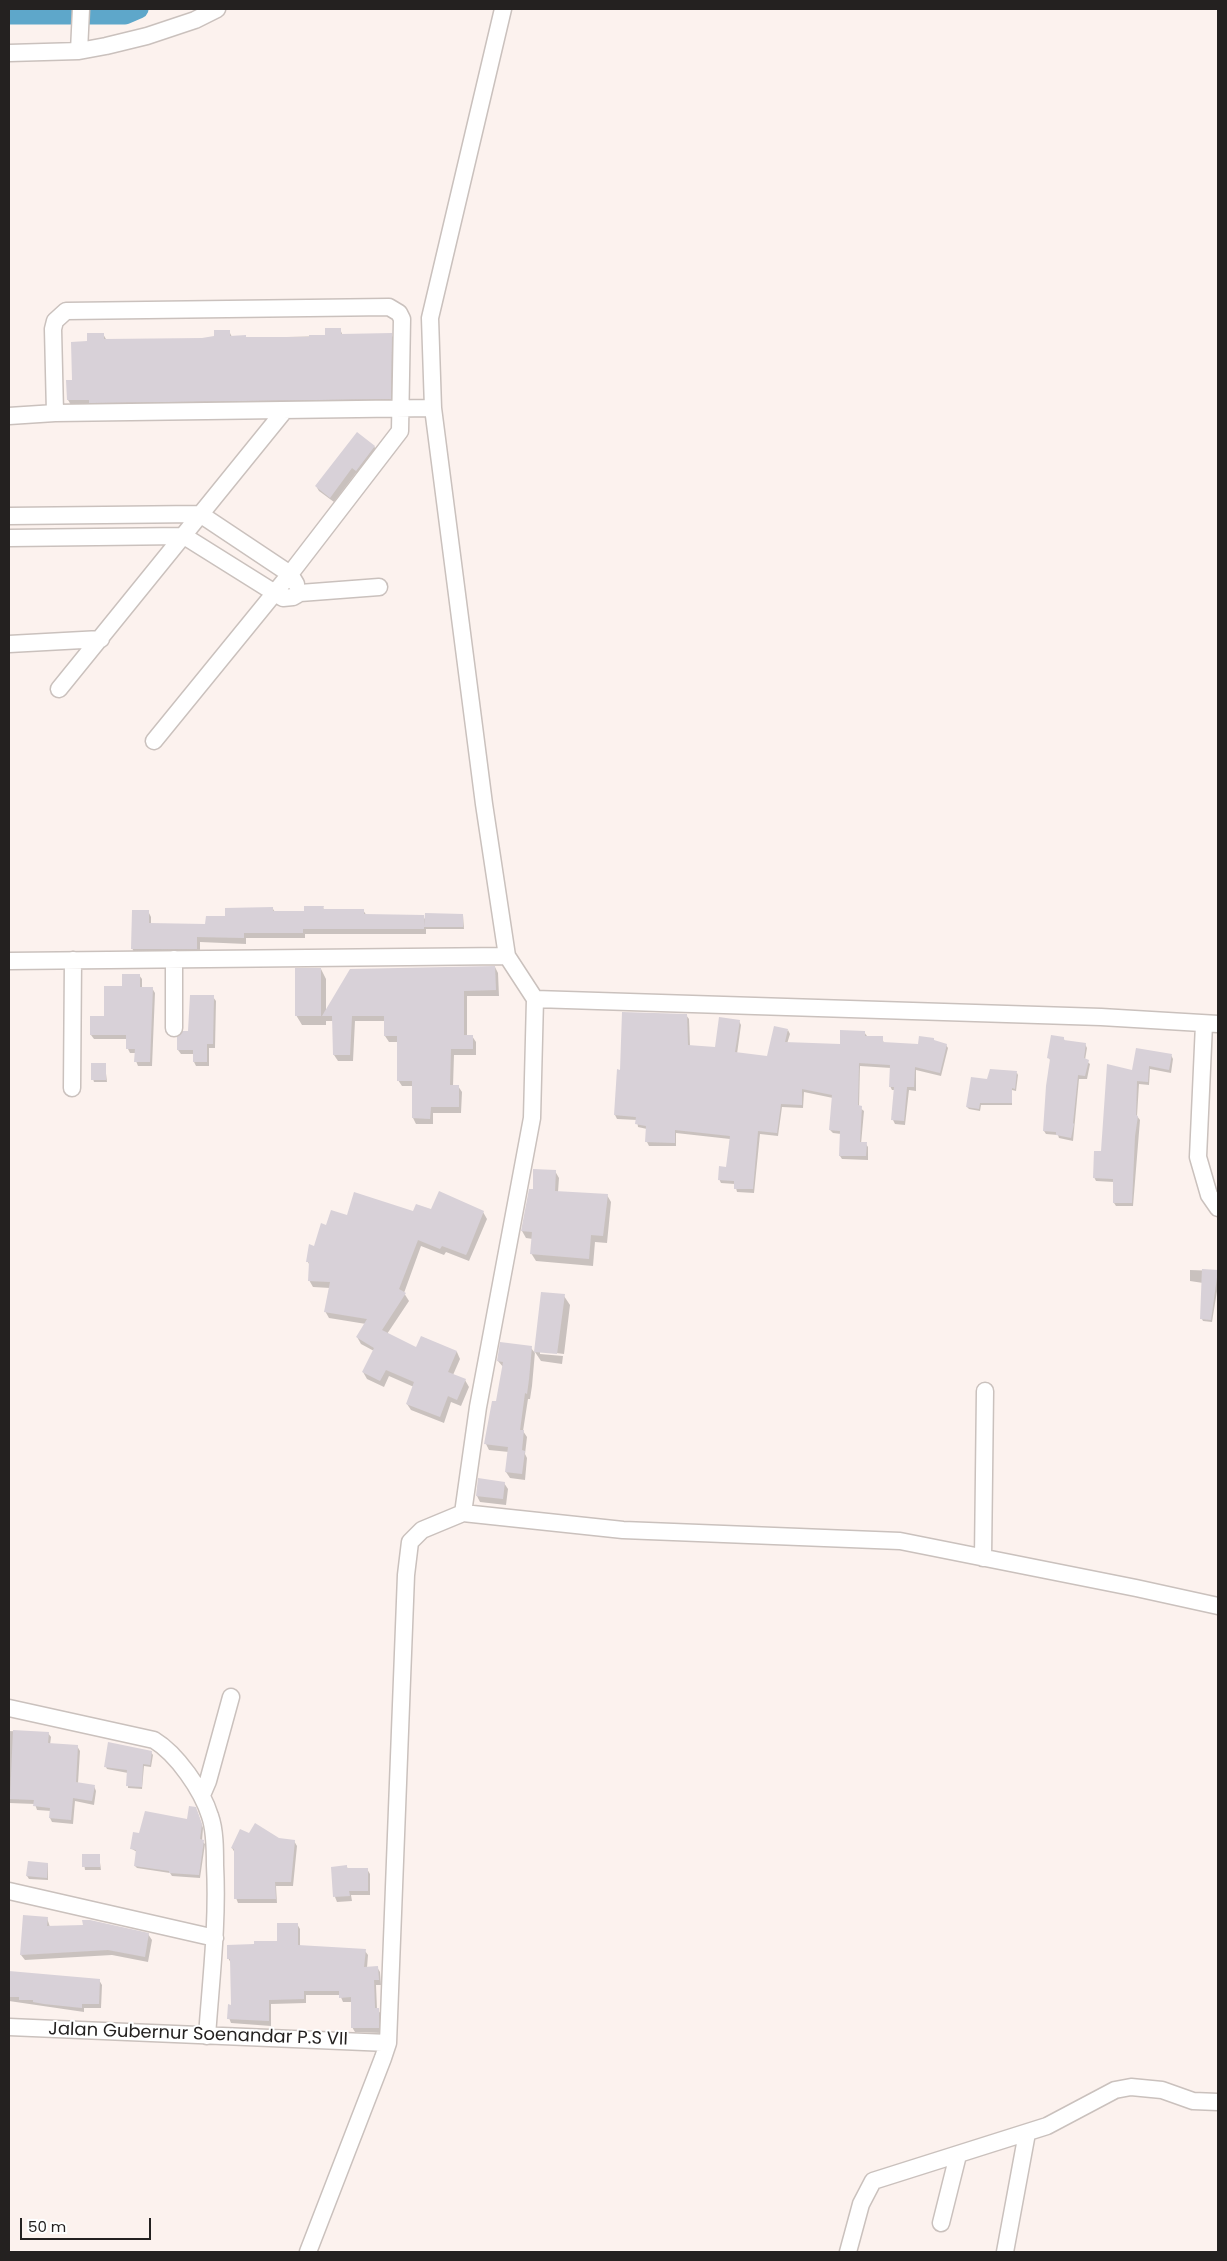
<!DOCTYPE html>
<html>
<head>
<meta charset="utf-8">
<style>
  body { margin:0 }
  #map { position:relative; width:1227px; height:2261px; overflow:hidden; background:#fcf2ee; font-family:Poppins,sans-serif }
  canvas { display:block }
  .frame { position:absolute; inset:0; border:10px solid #242120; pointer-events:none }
  .scale { position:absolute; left:20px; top:2218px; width:131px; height:22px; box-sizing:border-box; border:2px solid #242120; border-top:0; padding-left:6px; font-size:15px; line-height:18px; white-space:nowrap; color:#242120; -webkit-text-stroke:4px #fff; paint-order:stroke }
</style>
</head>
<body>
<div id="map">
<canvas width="1227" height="2261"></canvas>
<div class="frame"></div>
<div class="scale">50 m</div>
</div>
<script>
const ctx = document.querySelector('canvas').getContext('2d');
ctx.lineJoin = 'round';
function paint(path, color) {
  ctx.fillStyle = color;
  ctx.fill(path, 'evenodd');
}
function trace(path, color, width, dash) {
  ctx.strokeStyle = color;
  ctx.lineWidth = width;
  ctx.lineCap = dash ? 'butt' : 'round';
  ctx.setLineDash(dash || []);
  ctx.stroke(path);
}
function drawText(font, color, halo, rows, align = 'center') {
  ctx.font = font + ' Poppins,sans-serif';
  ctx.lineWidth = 4;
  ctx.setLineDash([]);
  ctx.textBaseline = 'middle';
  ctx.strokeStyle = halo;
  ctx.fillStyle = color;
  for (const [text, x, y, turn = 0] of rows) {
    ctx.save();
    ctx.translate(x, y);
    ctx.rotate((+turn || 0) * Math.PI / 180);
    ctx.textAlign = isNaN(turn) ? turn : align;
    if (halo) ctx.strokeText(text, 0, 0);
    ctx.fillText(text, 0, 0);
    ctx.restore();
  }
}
const shadow = new Path2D(`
  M 340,329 L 343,336 L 391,334 L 394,339 L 393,403 L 93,407 L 91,404 L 71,405 L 68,400 L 88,343 L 103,334 L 106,339 L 202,339 L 215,337 L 229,331 L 232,337 L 246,338 L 327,336 Z
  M 374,446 L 377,452 L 359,475 L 356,473 L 334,502 L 319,491 L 316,486 Z
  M 323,907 L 324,910 L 363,910 L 367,916 L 423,916 L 426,921 L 463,915 L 464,929 L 426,929 L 426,934 L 305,934 L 305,938 L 246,938 L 246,944 L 200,942 L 200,954 L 135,954 L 132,948 L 148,911 L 151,917 L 151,924 L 207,925 L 226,917 L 273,909 L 275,912 L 305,912 Z
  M 495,967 L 498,973 L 499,996 L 467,996 L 467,1036 L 472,1036 L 476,1042 L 476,1055 L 454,1055 L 453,1086 L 458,1086 L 462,1092 L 461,1113 L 433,1113 L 433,1124 L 416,1124 L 413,1118 L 413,1086 L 402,1086 L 398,1080 L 399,1042 L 389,1042 L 385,1036 L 385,1021 L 355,1021 L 353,1061 L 338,1061 L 334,1055 L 333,1021 L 326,1021 L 326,1025 L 302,1025 L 296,1015 L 321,969 L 326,979 L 326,1011 Z
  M 139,975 L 142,979 L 142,988 L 152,988 L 155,993 L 152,1066 L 138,1066 L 136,1061 L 136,1053 L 130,1053 L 128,1049 L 128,1039 L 94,1039 L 91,1035 L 124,988 Z
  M 213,997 L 216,1001 L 215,1048 L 209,1048 L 209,1066 L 196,1066 L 194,1062 L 194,1054 L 181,1054 L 178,1050 Z
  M 686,1015 L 689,1019 L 690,1046 L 716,1048 L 739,1021 L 741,1025 L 737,1054 L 768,1057 L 788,1030 L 790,1034 L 787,1044 L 841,1045 L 864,1032 L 867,1036 L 882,1038 L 884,1043 L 919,1046 L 935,1042 L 946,1045 L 948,1048 L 941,1076 L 916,1070 L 916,1091 L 909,1090 L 905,1125 L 895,1124 L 893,1120 L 895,1090 L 892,1090 L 890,1086 L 891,1068 L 860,1066 L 859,1107 L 864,1111 L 861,1144 L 866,1144 L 868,1147 L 868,1160 L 842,1159 L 840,1156 L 841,1134 L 833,1133 L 830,1130 L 833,1098 L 804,1092 L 803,1108 L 782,1107 L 778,1136 L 760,1134 L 754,1193 L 737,1192 L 735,1184 L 721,1183 L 719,1179 L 727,1168 L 730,1139 L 676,1133 L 676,1146 L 649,1146 L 647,1142 L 647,1129 L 638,1127 L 637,1120 L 617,1119 L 615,1115 L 622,1071 Z
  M 1063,1038 L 1066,1042 L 1085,1044 L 1087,1048 L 1085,1060 L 1090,1064 L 1087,1079 L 1079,1079 L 1073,1141 L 1059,1138 L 1058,1135 L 1046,1134 L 1044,1131 L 1051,1062 L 1049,1058 Z
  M 1171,1055 L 1173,1059 L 1171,1073 L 1150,1069 L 1149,1085 L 1139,1084 L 1137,1116 L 1140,1120 L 1133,1206 L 1116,1206 L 1114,1203 L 1114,1182 L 1096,1181 L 1094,1177 L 1102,1153 L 1133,1071 Z
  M 105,1065 L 107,1082 L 94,1082 L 93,1079 Z
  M 1017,1073 L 1018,1075 L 1016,1091 L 1012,1090 L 1012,1105 L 981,1105 L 980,1111 L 969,1109 L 967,1107 L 988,1080 Z
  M 555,1171 L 559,1178 L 558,1192 L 607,1195 L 611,1202 L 607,1243 L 595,1242 L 593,1266 L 536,1261 L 531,1253 L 533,1239 L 526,1238 L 522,1231 L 534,1191 Z
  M 431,1211 L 483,1212 L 487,1219 L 469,1261 L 446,1252 L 444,1255 L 421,1246 L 404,1293 L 409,1301 L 387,1334 L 417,1349 L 422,1337 L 457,1352 L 460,1359 L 453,1375 L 465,1380 L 469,1387 L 461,1406 L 451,1402 L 444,1423 L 411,1410 L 407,1404 L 414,1387 L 389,1376 L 384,1387 L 367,1379 L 363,1372 L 374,1351 L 361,1344 L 357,1337 L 366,1324 L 329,1318 L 325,1311 L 330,1288 L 313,1287 L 309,1280 L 310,1266 L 308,1262 L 327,1226 L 347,1216 Z
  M 1190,1270 L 1218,1271 L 1218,1285 L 1212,1322 L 1203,1321 L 1202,1319 L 1203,1283 L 1190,1281 Z
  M 542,1293 L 564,1296 L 570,1305 L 564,1354 L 540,1351 L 540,1354 L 563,1356 L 562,1364 L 541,1361 L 535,1352 L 532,1386 L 530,1399 L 528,1399 L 523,1431 L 527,1437 L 525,1454 L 527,1458 L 525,1480 L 510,1478 L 506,1472 L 509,1452 L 489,1450 L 486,1444 L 493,1402 L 497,1403 L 504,1368 L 498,1361 L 531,1348 L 535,1353 Z
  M 504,1483 L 508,1489 L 506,1505 L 480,1502 L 477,1496 Z
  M 9,1731 L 48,1733 L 51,1737 L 50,1745 L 77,1746 L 80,1751 L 78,1783 L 94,1786 L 96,1791 L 94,1805 L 75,1801 L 73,1824 L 52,1822 L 50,1818 L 51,1811 L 37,1810 L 35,1804 L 9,1803 Z
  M 151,1752 L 153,1755 L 151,1767 L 144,1766 L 142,1789 L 128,1788 L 128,1773 L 107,1769 L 106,1767 Z
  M 197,1811 L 203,1828 L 202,1841 L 205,1844 L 200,1878 L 172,1876 L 170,1873 L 137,1868 L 135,1866 L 137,1852 L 132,1849 L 140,1834 L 188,1821 Z
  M 278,1839 L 294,1841 L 297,1846 L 293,1886 L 276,1886 L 277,1903 L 238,1903 L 236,1898 L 235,1853 L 232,1848 Z
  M 83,1855 L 99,1855 L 101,1870 L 85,1870 Z
  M 48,1864 L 48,1880 L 29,1879 L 27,1876 Z
  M 347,1867 L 348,1869 L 367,1869 L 370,1874 L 370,1895 L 351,1895 L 352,1901 L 337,1902 L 335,1897 L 332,1868 Z
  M 47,1918 L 50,1927 L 84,1926 L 148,1934 L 152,1940 L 148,1962 L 112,1955 L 25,1960 L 21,1955 Z
  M 297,1924 L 300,1929 L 300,1947 L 365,1951 L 368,1955 L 367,1968 L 377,1967 L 380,1972 L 381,1985 L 376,1985 L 377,2009 L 381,2014 L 381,2033 L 355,2032 L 352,2027 L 352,2002 L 343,2002 L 340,1995 L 306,1995 L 306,2003 L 271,2004 L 271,2026 L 231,2023 L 229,2018 L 232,2006 L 231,1963 L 228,1958 L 256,1945 L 279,1942 Z
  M 9,1973 L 99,1980 L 102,1985 L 101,2008 L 84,2008 L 84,2012 L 9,2001 Z`);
const canal = new Path2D(`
  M 9,15 L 125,15 L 139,9`);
const building = new Path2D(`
  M 325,328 L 341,328 L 341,334 L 392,333 L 391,399 L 89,403 L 89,400 L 67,400 L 66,380 L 72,380 L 71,342 L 87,341 L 87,333 L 104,333 L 104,339 L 202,338 L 214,336 L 214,330 L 230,330 L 230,336 L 246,335 L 246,337 L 309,337 L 309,335 L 325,335 Z
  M 357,432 L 375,446 L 356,471 L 352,468 L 330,498 L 315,486 Z
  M 304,906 L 324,906 L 323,909 L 364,909 L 364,914 L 424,915 L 424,929 L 303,929 L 303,933 L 244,933 L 244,938 L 197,937 L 197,949 L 131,949 L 132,910 L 149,910 L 149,923 L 205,924 L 206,916 L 225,916 L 225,908 L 273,907 L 273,911 L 304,911 Z
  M 425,913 L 463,914 L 463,927 L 424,927 Z
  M 495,966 L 496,990 L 464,991 L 464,1035 L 473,1035 L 473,1049 L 451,1049 L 450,1085 L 459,1085 L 459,1107 L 431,1107 L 430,1119 L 412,1118 L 412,1081 L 397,1081 L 397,1036 L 384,1036 L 384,1016 L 352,1016 L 350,1055 L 333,1055 L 332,1016 L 322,1016 L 350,969 Z
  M 295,968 L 321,968 L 321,1016 L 295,1016 Z
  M 122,974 L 140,974 L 140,987 L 153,987 L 150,1062 L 134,1062 L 135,1049 L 126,1049 L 126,1035 L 90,1035 L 90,1016 L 104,1016 L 104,986 L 122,986 Z
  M 190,995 L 214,995 L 213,1044 L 207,1044 L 207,1062 L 193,1062 L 193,1050 L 177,1050 L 177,1037 L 183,1031 L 188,1031 Z
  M 622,1012 L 687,1014 L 688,1045 L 715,1047 L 719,1017 L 740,1020 L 735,1052 L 767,1056 L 774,1026 L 788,1029 L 785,1042 L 840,1044 L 840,1030 L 865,1031 L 865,1036 L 883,1036 L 883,1042 L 918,1044 L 919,1036 L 934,1038 L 934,1040 L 947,1044 L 940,1073 L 915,1067 L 914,1087 L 907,1087 L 904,1121 L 891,1120 L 894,1087 L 889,1087 L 890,1065 L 859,1063 L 858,1105 L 862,1106 L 860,1142 L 867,1142 L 866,1156 L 839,1156 L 840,1131 L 829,1130 L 832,1095 L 802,1089 L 802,1105 L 781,1104 L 777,1133 L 758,1131 L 753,1189 L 734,1189 L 734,1181 L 718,1180 L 719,1166 L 726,1167 L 730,1136 L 675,1130 L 675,1143 L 645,1142 L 646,1126 L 635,1124 L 636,1117 L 614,1115 L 617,1069 L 620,1070 Z
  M 1051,1035 L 1064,1037 L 1064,1040 L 1086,1043 L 1084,1058 L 1089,1060 L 1085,1076 L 1078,1075 L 1073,1123 L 1074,1124 L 1071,1138 L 1056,1135 L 1056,1132 L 1043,1131 L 1046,1086 L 1050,1059 L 1047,1058 Z
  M 1136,1048 L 1172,1054 L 1169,1070 L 1149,1066 L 1148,1082 L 1137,1081 L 1136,1115 L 1138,1116 L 1135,1136 L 1132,1203 L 1113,1203 L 1113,1179 L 1093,1178 L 1094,1151 L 1101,1151 L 1107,1064 L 1132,1070 Z
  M 91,1063 L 106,1063 L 106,1080 L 91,1080 Z
  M 990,1069 L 1017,1071 L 1015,1089 L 1012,1088 L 1012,1103 L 980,1103 L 979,1109 L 966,1107 L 971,1077 L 987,1079 Z
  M 533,1169 L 556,1170 L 555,1191 L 608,1194 L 603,1236 L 591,1235 L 589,1259 L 530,1254 L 532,1232 L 521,1231 L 529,1189 L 533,1189 Z
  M 439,1191 L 484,1211 L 468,1251 L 466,1255 L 442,1246 L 440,1249 L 418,1240 L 399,1289 L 406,1293 L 382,1330 L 416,1347 L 421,1336 L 457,1351 L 448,1372 L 466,1379 L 457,1400 L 448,1396 L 440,1417 L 406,1404 L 414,1382 L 386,1370 L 380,1381 L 362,1372 L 374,1348 L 356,1337 L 367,1319 L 324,1312 L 330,1282 L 308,1281 L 309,1262 L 306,1262 L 309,1244 L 314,1246 L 321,1223 L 326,1225 L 331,1210 L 347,1215 L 354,1192 L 413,1211 L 416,1204 L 431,1209 Z
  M 1202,1269 L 1218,1270 L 1211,1320 L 1200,1319 Z
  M 541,1292 L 565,1294 L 557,1354 L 534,1352 Z
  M 500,1342 L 532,1346 L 529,1379 L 527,1394 L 525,1393 L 520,1430 L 524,1430 L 522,1450 L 525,1451 L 522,1474 L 505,1472 L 508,1447 L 484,1444 L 492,1401 L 496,1401 L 503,1362 L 497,1361 Z
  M 478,1478 L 505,1482 L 503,1499 L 476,1496 Z
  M 13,1730 L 49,1732 L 48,1743 L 78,1745 L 76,1782 L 95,1785 L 92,1801 L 73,1798 L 71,1820 L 49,1818 L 50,1808 L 33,1806 L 34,1800 L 10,1799 Z
  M 108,1742 L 152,1751 L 150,1765 L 143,1764 L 142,1787 L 126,1786 L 127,1770 L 104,1767 Z
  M 189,1806 L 196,1807 L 197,1810 L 202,1824 L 200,1839 L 204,1840 L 199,1875 L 169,1873 L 169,1871 L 134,1866 L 136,1850 L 130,1849 L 133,1832 L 139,1833 L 145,1811 L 187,1819 Z
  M 255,1823 L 279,1838 L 295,1840 L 291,1882 L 275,1882 L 276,1899 L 234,1899 L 234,1849 L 231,1848 L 240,1829 L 249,1833 Z
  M 82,1854 L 100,1854 L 100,1867 L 82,1867 Z
  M 28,1861 L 48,1863 L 47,1878 L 26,1876 Z
  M 347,1865 L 347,1868 L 368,1868 L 368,1891 L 349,1891 L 350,1896 L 333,1897 L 331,1867 Z
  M 23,1915 L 48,1917 L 47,1926 L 83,1925 L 82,1920 L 90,1920 L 149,1933 L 145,1957 L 108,1950 L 20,1955 Z
  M 277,1923 L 298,1923 L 298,1945 L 366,1949 L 364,1967 L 378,1966 L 379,1980 L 374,1980 L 375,2008 L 379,2008 L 379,2028 L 351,2028 L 351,1997 L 339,1998 L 339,1991 L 304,1991 L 304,1999 L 269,2000 L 269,2021 L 227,2019 L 228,2004 L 231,2005 L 230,1959 L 227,1959 L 227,1945 L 254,1944 L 254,1941 L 277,1941 Z
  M 9,1971 L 100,1979 L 99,2004 L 82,2004 L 82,2008 L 44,2004 L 33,2002 L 33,2000 L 19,2000 L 19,1997 L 9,1997 Z`);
const street = new Path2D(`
  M 79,51 L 81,9
  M 9,53 L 79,51 L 106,46 L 147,36 L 195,20 L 217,9
  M 55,413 L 53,329 L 55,321 L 66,311 L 389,307 L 399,313 L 402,319 L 400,431 L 290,574 L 154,741
  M 9,416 L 55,413 L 433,408
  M 9,516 L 200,514 L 290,574 L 296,584
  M 9,538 L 184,536 L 283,598 L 293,597 L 300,593 L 379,587
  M 9,644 L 101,639
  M 59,689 L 285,410
  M 174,959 L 174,1028
  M 9,961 L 507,956
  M 535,999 L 1101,1017 L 1218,1024
  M 1204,1024 L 1198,1157 L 1209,1195 L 1218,1208
  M 72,1088 L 73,960
  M 463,1513 L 623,1530 L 900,1541 L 1136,1588 L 1218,1606
  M 983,1558 L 985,1391
  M 9,1708 L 154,1740 C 177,1754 202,1790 210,1816 C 215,1830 215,1849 215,1865 C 218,1922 211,1979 207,2036
  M 202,1795 L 208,1781 L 231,1697
  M 9,1891 L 215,1938
  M 9,2027 L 388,2043
  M 941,2223 L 958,2155
  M 308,2252 L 383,2058 L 388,2043 L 406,1575 L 410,1542 L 422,1530 L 463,1513 L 478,1407 L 532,1118 L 535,999 L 507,956 L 484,804 L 433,408 L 430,318 L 503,9
  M 848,2252 L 861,2204 L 873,2181 L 1047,2126 L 1115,2090 L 1131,2087 L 1162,2090 L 1193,2101 L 1218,2102
  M 1005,2252 L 1027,2133`);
const streetNames = [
  ["Jalan Gubernur Soenandar P.S VII",198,2035,2]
];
paint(shadow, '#0003');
trace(canal, '#5ea7ca', 19);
paint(building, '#d8d1d8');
trace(street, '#cac1bd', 19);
trace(street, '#fff', 16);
drawText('18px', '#242120', '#fff', streetNames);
</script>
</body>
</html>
